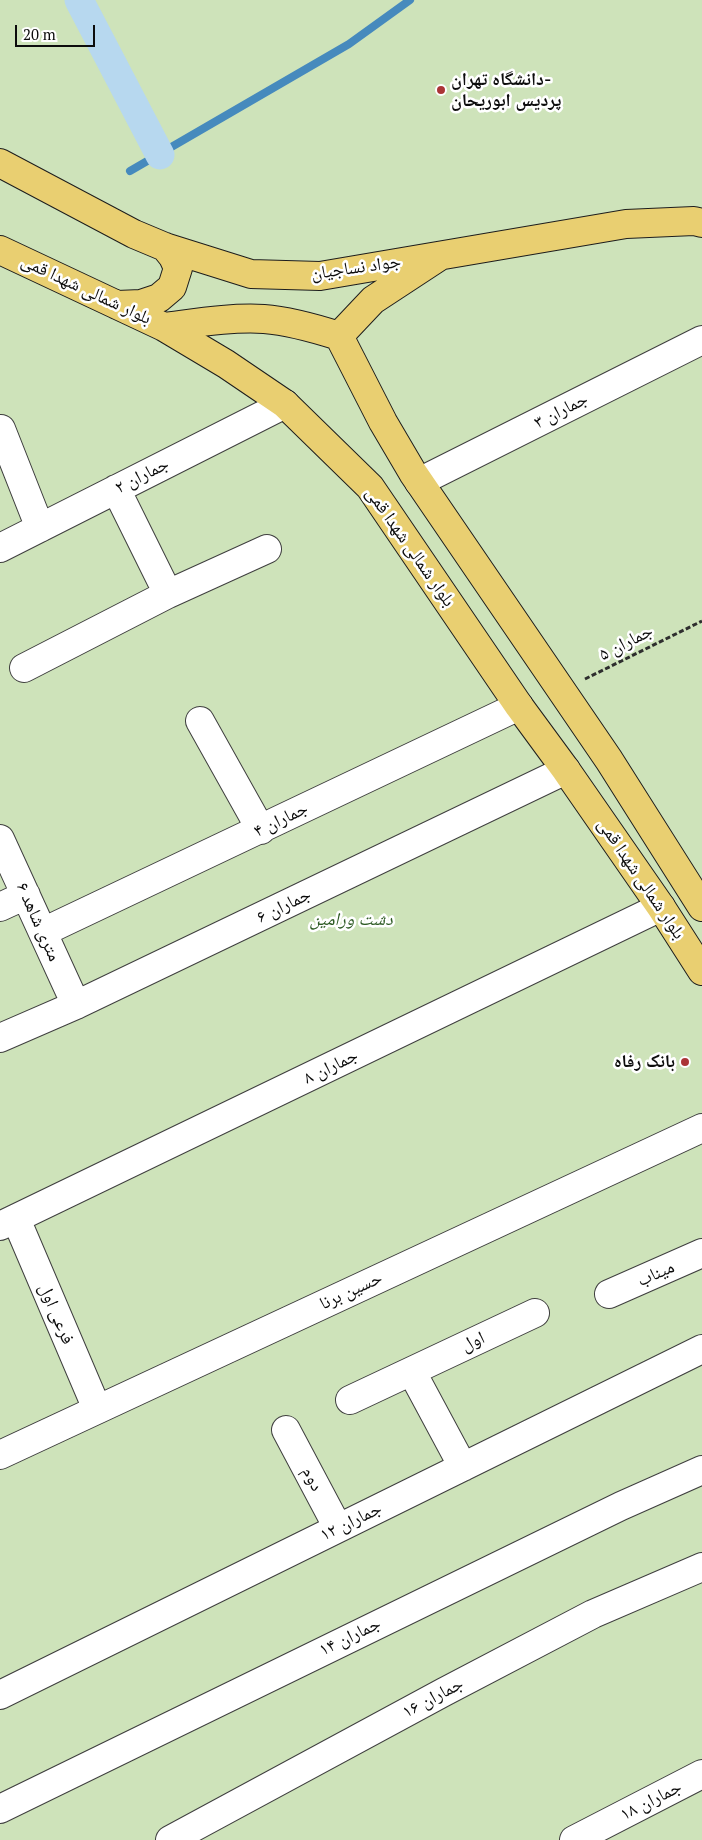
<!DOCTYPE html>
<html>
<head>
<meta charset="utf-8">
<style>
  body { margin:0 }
  #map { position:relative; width:702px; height:1840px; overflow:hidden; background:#fdfaed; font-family:"PT Serif",serif }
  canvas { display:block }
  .scale { position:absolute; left:15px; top:25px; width:80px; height:22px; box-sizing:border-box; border:2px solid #0c0c0c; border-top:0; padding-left:6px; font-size:15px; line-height:18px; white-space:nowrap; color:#0c0c0c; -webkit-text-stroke:4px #fff; paint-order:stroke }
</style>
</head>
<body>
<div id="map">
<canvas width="702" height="1840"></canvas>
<div class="scale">20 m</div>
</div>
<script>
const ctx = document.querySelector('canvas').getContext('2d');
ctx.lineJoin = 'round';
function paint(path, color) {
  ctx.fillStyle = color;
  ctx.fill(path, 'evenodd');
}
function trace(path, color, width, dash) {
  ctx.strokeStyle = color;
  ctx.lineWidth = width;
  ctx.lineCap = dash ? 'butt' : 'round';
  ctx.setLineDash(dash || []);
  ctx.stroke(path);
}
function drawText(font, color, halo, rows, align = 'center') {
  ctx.font = font + ' "PT Serif","Noto Naskh Arabic",serif';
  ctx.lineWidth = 5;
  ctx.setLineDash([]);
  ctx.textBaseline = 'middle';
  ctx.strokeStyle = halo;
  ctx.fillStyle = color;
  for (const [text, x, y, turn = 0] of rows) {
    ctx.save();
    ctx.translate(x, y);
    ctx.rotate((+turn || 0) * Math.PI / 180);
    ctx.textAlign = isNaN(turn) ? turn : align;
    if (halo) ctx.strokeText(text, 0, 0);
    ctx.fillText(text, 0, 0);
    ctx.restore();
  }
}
const green = new Path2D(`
  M 0,0 L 702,0 L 702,1840 L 0,1840 Z`);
const stream = new Path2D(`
  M 130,171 L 349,44 L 410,0`);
const canal = new Path2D(`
  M 79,0 L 160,155`);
const path = new Path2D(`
  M 585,679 L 702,621`);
const minor = new Path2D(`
  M 1,429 L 40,528
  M 419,482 L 702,340
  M 116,489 L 168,594
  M 0,548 L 285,404
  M 24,668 L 168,594 L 267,549
  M 200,721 L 261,830
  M 0,839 L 76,1005
  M 0,907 L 26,895
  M 43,932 L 519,706
  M 0,1038 L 76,1005 L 566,770
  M 16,1219 L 97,1409
  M 0,1226 L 661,907
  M 609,1294 L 702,1253
  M 412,1372 L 463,1467
  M 350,1400 L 535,1313
  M 286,1430 L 338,1528
  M 0,1455 L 702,1128
  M 0,1695 L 702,1349
  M 0,1809 L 621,1506 L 702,1470
  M 170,1840 L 444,1692 L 593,1614 L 702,1567
  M 574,1840 L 702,1774`);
const major = new Path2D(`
  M 0,163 L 134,234 L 165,247 L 251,274 L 320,276 L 626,224 L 694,221 L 702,223
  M 0,250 L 164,327 L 226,364 L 285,404 L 370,487 L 519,706 L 566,770 L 661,907 L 702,971
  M 440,256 L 373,300 L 339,336 L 383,422 L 413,473 L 609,760 L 702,907
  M 117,305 L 141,304 L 159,298 L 172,287 L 178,268 L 173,257 L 165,247
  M 164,327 C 196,323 231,317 264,319 C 290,321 314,328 339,336`);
const markers = [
  [441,90,5,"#ab3436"],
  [685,1062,5,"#ab3436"]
];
const poiNames = [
  ["دانشگاه تهران-",451,80],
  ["پردیس ابوریحان",451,101],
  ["بانک رفاه",675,1062,"right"]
];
const streetNames = [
  ["جواد نساجیان",356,268,-8],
  ["بلوار شمالی شهدا قمی",86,290,25],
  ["جماران ۳",561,411,-27],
  ["جماران ۲",142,476,-27],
  ["بلوار شمالی شهدا قمی",410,547,55],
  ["جماران ۵",626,643,-27],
  ["جماران ۴",281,820,-26],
  ["بلوار شمالی شهدا قمی",641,879,56],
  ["جماران ۶",284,906,-26],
  ["۶ متری شاهد",38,922,66],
  ["جماران ۸",331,1067,-26],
  ["میناب",656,1274,-24],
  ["حسین برنا",351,1291,-25],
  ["فرعی اول",56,1314,67],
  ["اول",473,1342,-25],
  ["دوم",312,1479,62],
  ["جماران ۱۲",351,1522,-26],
  ["جماران ۱۴",350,1637,-26],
  ["جماران ۱۶",433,1698,-28],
  ["جماران ۱۸",651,1801,-27]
];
const parkNames = [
  ["دشت ورامین",351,920]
];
paint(green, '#cee3ba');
trace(stream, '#468abd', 8);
trace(canal, '#b7d8ef', 29);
trace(minor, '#3f3f3f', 30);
trace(major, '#1d1d1d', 30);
trace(path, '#2e2e2e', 3, [5, 2.5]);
trace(minor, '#fff', 28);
trace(major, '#e9cf71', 28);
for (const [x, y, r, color] of markers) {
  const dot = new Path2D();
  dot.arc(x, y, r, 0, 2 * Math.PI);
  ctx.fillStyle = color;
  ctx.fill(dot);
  trace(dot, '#fff', 2);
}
drawText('bold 18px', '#0c0c0c', '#fff', poiNames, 'left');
drawText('18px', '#0c0c0c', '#fff', streetNames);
drawText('italic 18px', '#2e5b24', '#fff', parkNames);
</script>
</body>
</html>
